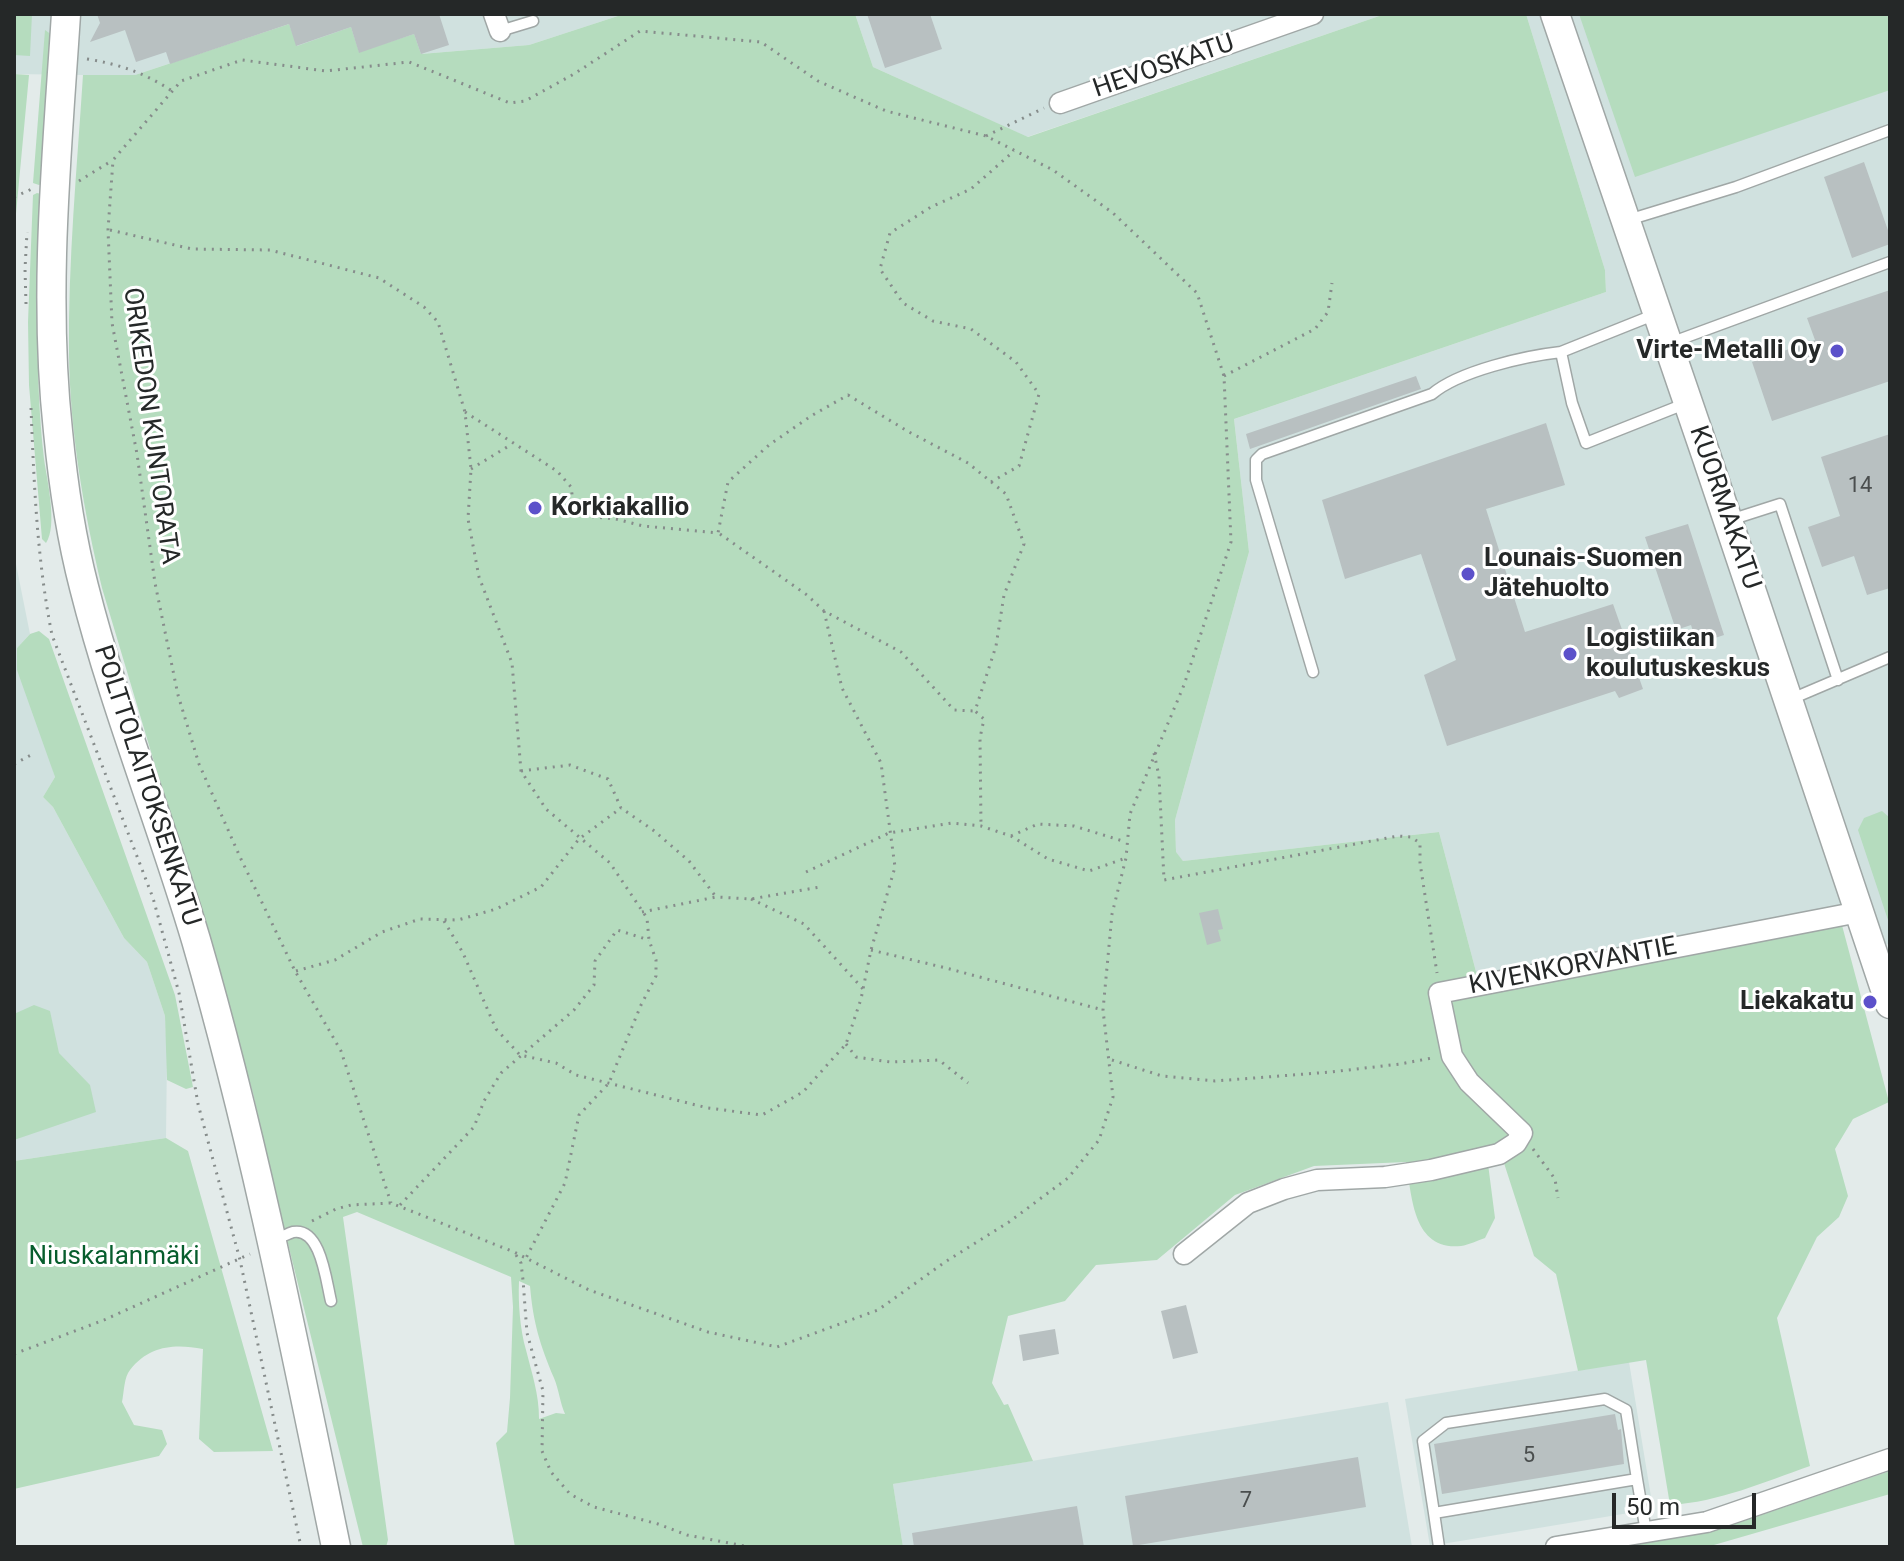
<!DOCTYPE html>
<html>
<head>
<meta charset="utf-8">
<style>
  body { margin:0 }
  #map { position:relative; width:1904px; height:1561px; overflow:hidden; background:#e3ebea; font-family:Roboto,sans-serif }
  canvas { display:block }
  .frame { position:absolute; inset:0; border:16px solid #252828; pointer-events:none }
  .scale { position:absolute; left:1612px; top:1493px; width:144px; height:36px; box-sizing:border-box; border:4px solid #252828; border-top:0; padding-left:10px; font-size:24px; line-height:28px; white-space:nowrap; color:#252828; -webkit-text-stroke:6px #fff; paint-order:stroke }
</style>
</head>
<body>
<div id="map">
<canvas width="1904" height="1561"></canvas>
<div class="frame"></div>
<div class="scale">50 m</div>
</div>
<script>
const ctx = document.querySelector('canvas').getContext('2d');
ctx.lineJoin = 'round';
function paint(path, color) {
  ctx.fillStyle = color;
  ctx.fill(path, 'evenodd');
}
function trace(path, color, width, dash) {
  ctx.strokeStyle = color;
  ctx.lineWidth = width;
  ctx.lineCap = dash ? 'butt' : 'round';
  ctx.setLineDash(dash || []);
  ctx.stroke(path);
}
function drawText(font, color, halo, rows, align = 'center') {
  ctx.font = font + ' Roboto,sans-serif';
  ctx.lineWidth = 6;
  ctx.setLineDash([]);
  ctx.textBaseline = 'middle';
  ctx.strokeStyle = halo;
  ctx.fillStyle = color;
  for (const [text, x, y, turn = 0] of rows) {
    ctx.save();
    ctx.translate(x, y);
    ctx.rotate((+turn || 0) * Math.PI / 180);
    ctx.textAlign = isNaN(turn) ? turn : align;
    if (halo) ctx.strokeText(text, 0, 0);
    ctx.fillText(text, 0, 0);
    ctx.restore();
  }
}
const built = new Path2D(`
  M 14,14 L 624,14 L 529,45 L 421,54 L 359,53 L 296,46 L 288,24 L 135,75 L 83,75 L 14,74 Z
  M 855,14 L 1385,14 L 1027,137 L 873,67 Z
  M 1526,14 L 1890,14 L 1890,944 L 1871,945 L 1839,914 L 1479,983 L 1439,832 L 1183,861 L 1176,853 L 1175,820 L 1249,552 L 1234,419 L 1606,292 L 1605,270 Z
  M 16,564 L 30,634 L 17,648 L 55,777 L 43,797 L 53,807 L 124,938 L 147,962 L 165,1016 L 167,1054 L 166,1138 L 14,1161 Z
  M 1629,1362 L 1653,1509 L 1430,1546 L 1405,1399 Z
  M 1388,1402 L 1412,1547 L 903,1547 L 893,1484 Z`);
const green = new Path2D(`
  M 14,14 L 32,14 L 30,56 L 14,55 Z
  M 624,14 L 855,14 L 873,67 L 1028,137 L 1385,14 L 1526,14 L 1605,270 L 1606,292 L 1234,419 L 1249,552 L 1175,820 L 1176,852 L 1183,861 L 1439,832 L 1479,983 L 1839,914 L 1889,1102 L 1853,1119 L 1835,1149 L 1848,1196 L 1839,1217 L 1817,1237 L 1777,1318 L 1810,1466 C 1764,1482 1719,1502 1670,1505 L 1646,1360 L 1578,1371 L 1556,1274 L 1534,1256 L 1503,1160 L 1488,1164 L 1495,1218 L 1485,1238 C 1478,1240 1469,1245 1461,1246 C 1412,1251 1412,1195 1406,1162 L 1314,1166 L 1235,1195 L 1157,1260 L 1096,1265 L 1065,1301 L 1008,1316 L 992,1383 L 1004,1405 L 1008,1404 L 1033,1461 L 893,1484 L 903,1547 L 515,1547 L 496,1443 L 507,1432 L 510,1398 L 513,1307 L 511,1277 L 357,1212 L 343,1217 L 388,1540 L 386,1547 L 363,1547 L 275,1191 L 253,1093 L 102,588 C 84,512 70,433 69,354 C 68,261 77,168 83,75 L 135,75 L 289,24 L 297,46 L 351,27 L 359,52 L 414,34 L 421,54 L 529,45 ZM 519,1281 L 530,1286 C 533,1322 540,1345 554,1378 C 559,1390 560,1403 565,1414 L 556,1413 L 539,1419 C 539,1394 532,1374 526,1350 C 520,1329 518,1303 519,1281 Z
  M 1579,14 L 1890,14 L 1890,90 L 1635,177 Z
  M 45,30 L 52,35 L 43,183 L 39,185 L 33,183 Z
  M 14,74 L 29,75 L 14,235 Z
  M 37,193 L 41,194 C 38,282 34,371 44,459 C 47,480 58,526 46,543 L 42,539 L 29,385 L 28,322 L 33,195 Z
  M 39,631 L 49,639 L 175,995 L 193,1087 L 186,1089 L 167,1080 L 165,1016 L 147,962 L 124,938 L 53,807 L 43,797 L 55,777 L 17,670 L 17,648 L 30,634 Z
  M 1882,811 L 1890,818 L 1890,926 L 1858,830 L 1864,818 Z
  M 34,1005 L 50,1011 L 59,1053 L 90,1085 L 96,1112 L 14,1140 L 14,1014 Z
  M 166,1138 L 188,1151 L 273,1451 L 214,1452 L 199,1439 L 203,1349 C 175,1344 150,1345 130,1370 C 124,1377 124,1392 122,1402 L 134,1425 L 162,1430 L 167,1444 L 159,1456 L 14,1489 L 14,1161 Z
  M 1890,1471 L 1890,1494 L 1707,1547 L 1613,1547 L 1726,1527 Z`);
const building = new Path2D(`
  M 97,14 L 439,14 L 449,45 L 421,54 L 414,34 L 359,53 L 351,27 L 296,46 L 289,24 L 170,64 L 166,52 L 136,62 L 125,30 L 90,42 L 100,23 Z
  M 867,14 L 930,14 L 942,49 L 885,68 Z
  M 1864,162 L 1890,236 L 1890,244 L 1852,258 L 1824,177 Z
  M 1890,290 L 1890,381 L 1772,421 L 1752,362 L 1815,340 L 1807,318 Z
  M 1416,376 L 1421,389 L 1250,449 L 1246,434 Z
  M 1546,423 L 1565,485 L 1486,509 L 1525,632 L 1613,604 L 1643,689 L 1619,698 L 1615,691 L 1447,746 L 1424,675 L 1456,660 L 1421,554 L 1345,579 L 1322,500 Z
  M 1890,434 L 1890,588 L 1867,595 L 1854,556 L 1822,567 L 1808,527 L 1840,516 L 1821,457 Z
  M 1688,524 L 1724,635 L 1697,644 L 1691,625 L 1676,630 L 1645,537 Z
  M 1218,909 L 1223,929 L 1218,930 L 1221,941 L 1207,945 L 1199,913 Z
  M 1186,1305 L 1198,1353 L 1173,1359 L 1161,1311 Z
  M 1055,1329 L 1059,1354 L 1023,1361 L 1019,1335 Z
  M 1615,1414 L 1618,1430 L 1621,1429 L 1624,1464 L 1442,1494 L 1434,1444 Z
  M 1358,1457 L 1366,1507 L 1133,1546 L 1125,1496 Z
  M 1077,1506 L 1084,1547 L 914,1547 L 912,1533 Z`);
const path = new Path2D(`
  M 87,59 C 119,64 145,73 172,91
  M 986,136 L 1044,108
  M 79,181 L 113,160
  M 14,197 L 32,189
  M 110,230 L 192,249 L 270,250 L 379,278 L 424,307 L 438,322 L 465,412 L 471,469 L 468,519 L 479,577 L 512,663 L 521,771 L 546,809 L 610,863 L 647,918 L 649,940 L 656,960 L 656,976 L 641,1005 L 609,1083 L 579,1115 L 565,1183 L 526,1258
  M 26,304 L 25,269 L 27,232
  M 1224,376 L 1315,329 L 1328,312 L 1332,283
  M 31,408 C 34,484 37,560 52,635 L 153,898 L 179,993 L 198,1104 L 240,1260 L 301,1547
  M 465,412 L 557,471 L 571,487 L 575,515 L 616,519 L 643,526 L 718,533 L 728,482 L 769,445 L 811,416 L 848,395 L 909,432 L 968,463 L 1006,494 L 1024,544 L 1004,595 L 996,646 L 975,711 L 984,719 L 980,738 L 981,826
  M 471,469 L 512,444
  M 991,482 L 1019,466 L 1039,394 L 1016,362 L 971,329 L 933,321 L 903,303 L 880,269 L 890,233 L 931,207 L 971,189 L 1014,151
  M 720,534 L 807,595 L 824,611 L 901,652 L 954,710 L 975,711
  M 1154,753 L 1159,776 L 1164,880 L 1398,836 L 1411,837 L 1420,843 L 1420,863 L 1437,973
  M 14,764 L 31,755
  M 521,771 L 570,765 L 608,779 L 621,808 L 653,830 L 689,861 L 716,897
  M 1011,836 L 1038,824 L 1074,826 L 1126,842
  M 806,872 L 889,833 L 952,823 L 981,826 L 1011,836 L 1048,859 L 1089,871 L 1126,858
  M 751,899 L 804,924 L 864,990
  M 642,912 L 716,897 L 751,899 L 820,887
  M 444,921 L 463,953 L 496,1029 L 520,1055 L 556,1063 L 576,1075 L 708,1108 L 762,1115 L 803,1092 L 846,1044 L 861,999 L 871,950 L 895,867 L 881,763 L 842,688 L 824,611
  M 871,950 L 946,968 L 1103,1010
  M 296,971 L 335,960 L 382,932 L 420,919 L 458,920 L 496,909 L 541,887 L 579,839 L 621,808
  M 846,1044 L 856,1057 L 890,1062 L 939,1060 L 968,1083
  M 1112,1060 L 1162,1076 L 1215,1081 L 1331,1072 L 1400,1064 L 1432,1058
  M 1533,1149 L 1555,1179 L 1558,1198
  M 400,1205 L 474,1127 L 484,1101 L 501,1073 L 574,1010 L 594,985 L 595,961 L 617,930 L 649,940
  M 312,1221 L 336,1209 L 351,1205 L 391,1203 L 514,1252 L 589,1290 L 708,1332 L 777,1347 L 878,1310 L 945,1262 L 1009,1222 L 1068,1178 L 1099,1140 L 1113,1097 L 1103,1010 L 1112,914 L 1126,858 L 1130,814 L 1184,685 L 1231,542 L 1224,376 L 1197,293 L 1113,213 L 1053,170 L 986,136 L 886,111 L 818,81 L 761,42 L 640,31 L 574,74 L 525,101 L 510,103 L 409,62 L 326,71 L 242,60 L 181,81 L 113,160 L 108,230 L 112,323 L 137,454 L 155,583 L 178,695 L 199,764 L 240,857 L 295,971 L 341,1051 L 391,1203
  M 516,1255 L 521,1263 L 523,1280 L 527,1333 L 543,1391 L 542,1451 L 551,1472 L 570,1494 L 594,1507 L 658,1524 L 687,1535 L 750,1547
  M 14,1354 L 104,1320 L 250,1254`);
const lane = new Path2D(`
  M 500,31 L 533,21
  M 1628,220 L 1736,187 L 1890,130
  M 1670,343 L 1890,262
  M 1561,352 L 1656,314
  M 1730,520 L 1780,504 L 1838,680
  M 1313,672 L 1256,480 L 1256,460 L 1262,454 L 1432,394 C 1459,371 1525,356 1561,352 L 1572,403 L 1586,443 L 1687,403
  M 1789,700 L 1890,657
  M 275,1240 C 281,1237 287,1234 293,1232 C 321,1227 326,1281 331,1301
  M 1434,1513 L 1423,1441 L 1446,1423 L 1605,1399 L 1626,1410 L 1637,1479
  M 1439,1547 L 1434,1513 L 1637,1479 L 1646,1532`);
const street = new Path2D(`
  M 494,14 L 500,31
  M 1060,103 L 1313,14
  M 1184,1254 L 1248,1203 L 1284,1189 L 1317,1180 L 1385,1177 L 1431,1170 L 1499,1154 L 1516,1143 L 1522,1133 L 1469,1082 L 1452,1056 L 1439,993 L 1859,912
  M 1556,1547 L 1707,1522 L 1890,1459`);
const secondary = new Path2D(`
  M 66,14 C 57,153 43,293 58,431 C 63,483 71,537 84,587 C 114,706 161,822 196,940 C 254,1140 294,1343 336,1547
  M 1555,14 L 1707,458 L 1890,1004`);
const markers = [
  [1837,351,8,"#5c51ca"],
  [535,508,8,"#5c51ca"],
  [1468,574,8,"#5c51ca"],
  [1570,654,8,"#5c51ca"],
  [1870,1002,8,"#5c51ca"]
];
const numberNames = [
  ["14",1860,486],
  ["5",1529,1456],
  ["7",1246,1501]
];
const streetNames = [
  ["HEVOSKATU",1164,67,-19],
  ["ORIKEDON KUNTORATA",150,426,82],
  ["KUORMAKATU",1724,508,71],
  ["POLTTOLAITOKSENKATU",146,786,72],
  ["KIVENKORVANTIE",1573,967,-11]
];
const poiNames = [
  ["Virte-Metalli Oy",1821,351,"right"],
  ["Korkiakallio",551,508],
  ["Lounais-Suomen",1484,559],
  ["Jätehuolto",1484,589],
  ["Logistiikan",1586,639],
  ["koulutuskeskus",1586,669],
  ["Liekakatu",1854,1002,"right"]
];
const parkNames = [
  ["Niuskalanmäki",114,1257]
];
paint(built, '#d0e1df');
paint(green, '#b5dcbe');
paint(building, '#b8c0c1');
trace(lane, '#a0a7a6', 13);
trace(street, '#a0a7a6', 23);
trace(secondary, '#a0a7a6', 31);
trace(path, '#868c8b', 3, [2, 6]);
trace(lane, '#fff', 10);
trace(street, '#fff', 20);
trace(secondary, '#fff', 28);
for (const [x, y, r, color] of markers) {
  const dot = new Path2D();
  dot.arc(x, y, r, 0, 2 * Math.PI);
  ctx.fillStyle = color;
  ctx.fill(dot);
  trace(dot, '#fff', 3);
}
drawText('22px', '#4a4e4e', null, numberNames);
drawText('26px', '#252828', '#fff', streetNames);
drawText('bold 26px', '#252828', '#fff', poiNames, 'left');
drawText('26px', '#075d2d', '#fff', parkNames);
</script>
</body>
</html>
